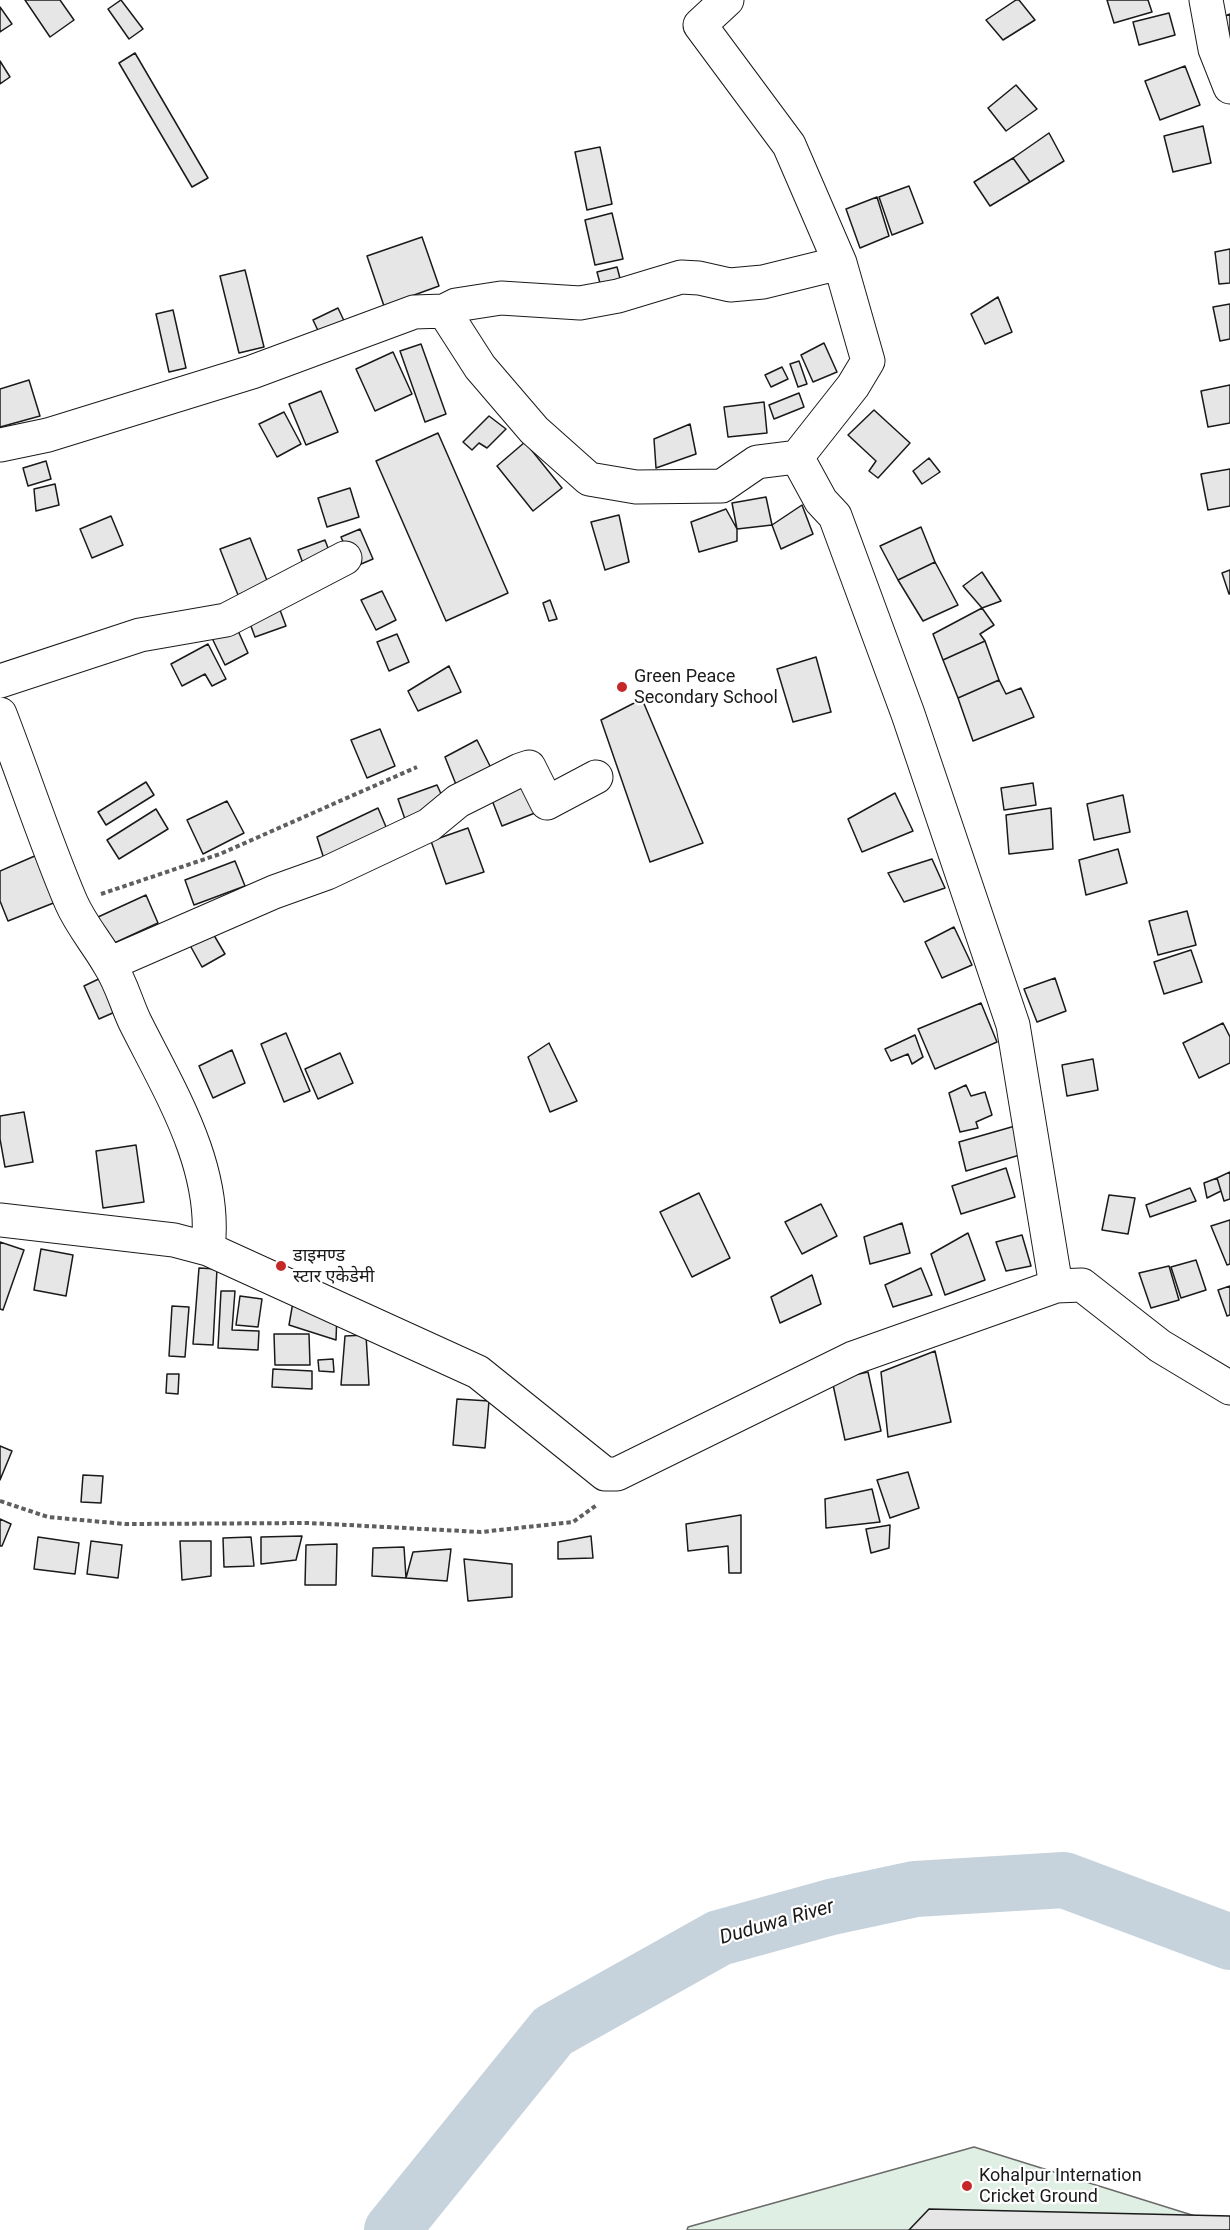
<!DOCTYPE html>
<html>
<head>
<meta charset="utf-8">
<style>
  body { margin:0 }
  canvas { display:block; background:#fff }
</style>
</head>
<body>
<canvas width="1230" height="2230"></canvas>
<script>
const ctx = document.querySelector('canvas').getContext('2d');
ctx.lineJoin = 'round';
function paint(path, color) {
  ctx.fillStyle = color;
  ctx.fill(path, 'evenodd');
}
function trace(path, color, width, dash) {
  ctx.strokeStyle = color;
  ctx.lineWidth = width;
  ctx.lineCap = dash ? 'butt' : 'round';
  ctx.setLineDash(dash || []);
  ctx.stroke(path);
}
function drawText(font, color, halo, rows, align = 'center') {
  ctx.font = font + ' Roboto,"Noto Sans Devanagari",sans-serif';
  ctx.lineWidth = 4.5;
  ctx.setLineDash([]);
  ctx.textBaseline = 'middle';
  ctx.strokeStyle = halo;
  ctx.fillStyle = color;
  for (const [text, x, y, turn = 0] of rows) {
    ctx.save();
    ctx.translate(x, y);
    ctx.rotate((+turn || 0) * Math.PI / 180);
    ctx.textAlign = isNaN(turn) ? turn : align;
    if (halo) ctx.strokeText(text, 0, 0);
    ctx.fillText(text, 0, 0);
    ctx.restore();
  }
}
const green = new Path2D(`
  M 974,2147 L 1224,2225 L 1227,2230 L 687,2230 L 688,2227 Z`);
const river = new Path2D(`
  M 392,2230 L 553,2031 L 719,1938 L 831,1907 L 915,1889 L 1064,1880 L 1230,1942`);
const building = new Path2D(`
  M 25,0 L 60,0 L 74,20 L 50,37 Z
  M 121,0 L 143,29 L 129,39 L 108,9 Z
  M 1016,0 L 1019,0 L 1035,20 L 1003,40 L 986,20 Z
  M 1107,0 L 1148,0 L 1152,12 L 1114,23 Z
  M 0,7 L 12,24 L 0,32 Z
  M 1169,13 L 1175,35 L 1139,45 L 1133,22 Z
  M 1230,14 L 1230,45 L 1220,18 Z
  M 135,53 L 208,178 L 192,187 L 119,63 Z
  M 0,61 L 10,77 L 0,84 Z
  M 1185,66 L 1200,105 L 1160,120 L 1145,81 Z
  M 1016,85 L 1037,109 L 1006,131 L 988,108 Z
  M 1203,126 L 1211,163 L 1173,172 L 1164,136 Z
  M 1049,133 L 1064,161 L 1030,182 L 1013,158 Z
  M 600,147 L 612,204 L 587,210 L 575,152 Z
  M 1013,158 L 1030,182 L 990,206 L 974,182 Z
  M 909,186 L 923,223 L 892,235 L 879,197 Z
  M 877,197 L 889,236 L 860,248 L 846,209 Z
  M 612,213 L 623,259 L 595,265 L 585,220 Z
  M 422,237 L 439,286 L 384,306 L 367,256 Z
  M 1230,249 L 1230,283 L 1219,284 L 1215,252 Z
  M 617,267 L 621,282 L 601,287 L 597,272 Z
  M 245,270 L 264,347 L 239,353 L 220,276 Z
  M 998,297 L 1012,332 L 985,344 L 971,314 Z
  M 1230,304 L 1230,339 L 1220,341 L 1213,307 Z
  M 338,308 L 346,325 L 321,337 L 313,320 Z
  M 173,310 L 186,368 L 169,372 L 156,314 Z
  M 824,343 L 837,372 L 813,382 L 801,355 Z
  M 421,344 L 446,414 L 425,422 L 400,351 Z
  M 393,352 L 412,394 L 375,411 L 356,369 Z
  M 799,361 L 807,384 L 798,387 L 790,364 Z
  M 782,367 L 788,379 L 771,387 L 765,375 Z
  M 29,380 L 40,416 L 0,427 L 0,389 Z
  M 1230,385 L 1230,423 L 1208,427 L 1201,391 Z
  M 321,391 L 338,432 L 306,445 L 289,404 Z
  M 799,393 L 804,407 L 774,419 L 769,405 Z
  M 764,402 L 767,433 L 728,437 L 724,407 Z
  M 874,410 L 910,443 L 878,478 L 869,471 L 876,461 L 848,435 Z
  M 284,412 L 301,444 L 277,457 L 259,424 Z
  M 489,416 L 506,429 L 487,448 L 479,443 L 472,450 L 463,442 Z
  M 690,424 L 696,454 L 656,468 L 654,439 Z
  M 438,433 L 508,593 L 446,621 L 376,461 Z
  M 525,442 L 562,488 L 533,511 L 497,466 Z
  M 929,458 L 940,472 L 922,484 L 913,471 Z
  M 46,461 L 51,479 L 28,486 L 23,468 Z
  M 1230,469 L 1230,506 L 1208,510 L 1201,474 Z
  M 55,484 L 59,505 L 36,511 L 34,489 Z
  M 350,488 L 359,517 L 327,527 L 318,498 Z
  M 766,497 L 772,525 L 737,529 L 732,503 Z
  M 802,505 L 813,534 L 781,549 L 772,525 Z
  M 726,509 L 737,529 L 737,541 L 699,552 L 691,522 Z
  M 619,515 L 629,562 L 605,570 L 591,522 Z
  M 111,516 L 123,545 L 92,558 L 80,529 Z
  M 921,527 L 935,562 L 898,580 L 880,546 Z
  M 360,529 L 373,559 L 354,567 L 341,537 Z
  M 250,538 L 268,583 L 238,595 L 220,549 Z
  M 325,540 L 331,556 L 304,566 L 298,550 Z
  M 935,562 L 958,605 L 923,621 L 898,580 Z
  M 1230,570 L 1230,594 L 1229,594 L 1222,573 Z
  M 982,572 L 1001,601 L 982,608 L 963,586 Z
  M 382,591 L 396,620 L 376,630 L 361,600 Z
  M 550,600 L 557,619 L 549,621 L 543,603 Z
  M 277,602 L 286,626 L 255,637 L 246,613 Z
  M 982,608 L 994,625 L 980,634 L 985,641 L 943,660 L 933,634 Z
  M 235,624 L 248,653 L 225,665 L 211,636 Z
  M 397,634 L 409,662 L 389,671 L 377,642 Z
  M 985,641 L 999,680 L 958,698 L 943,660 Z
  M 208,644 L 226,679 L 212,686 L 205,674 L 182,686 L 171,664 Z
  M 816,657 L 831,712 L 793,722 L 777,669 Z
  M 449,666 L 461,692 L 418,711 L 408,691 Z
  M 999,680 L 1006,694 L 1021,688 L 1034,717 L 973,741 L 958,698 Z
  M 642,699 L 703,843 L 650,862 L 601,720 Z
  M 380,729 L 395,766 L 367,778 L 351,740 Z
  M 477,740 L 495,776 L 459,792 L 445,757 Z
  M 528,776 L 545,809 L 502,826 L 490,795 Z
  M 146,782 L 154,795 L 106,825 L 98,812 Z
  M 1033,783 L 1036,805 L 1004,810 L 1001,788 Z
  M 437,785 L 447,807 L 407,825 L 398,799 Z
  M 895,793 L 913,831 L 862,852 L 848,819 Z
  M 1123,795 L 1130,832 L 1094,840 L 1087,804 Z
  M 227,801 L 244,833 L 203,854 L 187,820 Z
  M 378,808 L 389,834 L 324,859 L 317,837 Z
  M 1051,808 L 1053,849 L 1009,854 L 1006,815 Z
  M 156,809 L 168,829 L 119,859 L 107,840 Z
  M 468,828 L 484,872 L 446,884 L 431,841 Z
  M 1118,849 L 1127,883 L 1086,895 L 1079,860 Z
  M 37,855 L 56,902 L 8,921 L 0,901 L 0,871 Z
  M 932,859 L 945,888 L 904,902 L 888,873 Z
  M 235,861 L 245,886 L 194,905 L 185,880 Z
  M 146,895 L 158,923 L 110,945 L 98,917 Z
  M 1187,911 L 1196,945 L 1158,955 L 1149,921 Z
  M 208,925 L 225,954 L 202,967 L 186,938 Z
  M 954,927 L 972,965 L 942,978 L 925,942 Z
  M 1191,950 L 1202,982 L 1164,994 L 1154,962 Z
  M 109,974 L 124,1008 L 99,1019 L 84,986 Z
  M 1055,978 L 1066,1011 L 1037,1022 L 1024,989 Z
  M 981,1003 L 997,1042 L 935,1069 L 918,1029 Z
  M 1223,1023 L 1230,1037 L 1230,1063 L 1199,1078 L 1183,1043 Z
  M 286,1033 L 310,1091 L 284,1102 L 261,1044 Z
  M 915,1035 L 923,1057 L 912,1064 L 908,1054 L 891,1061 L 885,1049 Z
  M 549,1043 L 577,1101 L 550,1112 L 528,1057 Z
  M 232,1050 L 245,1083 L 213,1098 L 199,1066 Z
  M 340,1053 L 353,1083 L 318,1099 L 305,1069 Z
  M 1093,1059 L 1098,1090 L 1067,1096 L 1062,1065 Z
  M 966,1085 L 971,1096 L 985,1092 L 992,1115 L 976,1122 L 978,1128 L 960,1132 L 949,1093 Z
  M 24,1112 L 33,1162 L 5,1167 L 0,1139 L 0,1116 Z
  M 1015,1126 L 1023,1154 L 966,1171 L 959,1142 Z
  M 136,1145 L 144,1202 L 103,1208 L 96,1151 Z
  M 1006,1168 L 1015,1197 L 961,1214 L 952,1186 Z
  M 1230,1172 L 1230,1199 L 1224,1201 L 1217,1178 Z
  M 1217,1178 L 1221,1191 L 1207,1198 L 1204,1183 Z
  M 1190,1188 L 1196,1201 L 1150,1217 L 1146,1205 Z
  M 699,1193 L 730,1258 L 692,1277 L 660,1212 Z
  M 1109,1195 L 1135,1198 L 1128,1234 L 1102,1230 Z
  M 821,1204 L 837,1236 L 802,1254 L 785,1222 Z
  M 1230,1220 L 1230,1264 L 1227,1265 L 1211,1226 Z
  M 902,1223 L 910,1253 L 870,1264 L 864,1237 Z
  M 968,1233 L 985,1280 L 945,1295 L 931,1254 Z
  M 1022,1235 L 1031,1266 L 1006,1271 L 996,1242 Z
  M 0,1242 L 24,1250 L 3,1310 L 0,1309 Z
  M 41,1249 L 73,1255 L 66,1296 L 34,1290 Z
  M 1196,1260 L 1206,1290 L 1181,1298 L 1171,1267 Z
  M 1169,1266 L 1179,1300 L 1151,1308 L 1139,1273 Z
  M 199,1268 L 217,1269 L 213,1345 L 193,1344 Z
  M 921,1268 L 932,1295 L 893,1307 L 885,1285 Z
  M 812,1275 L 821,1304 L 780,1323 L 771,1297 Z
  M 1230,1286 L 1230,1315 L 1227,1316 L 1218,1290 Z
  M 221,1291 L 235,1291 L 232,1330 L 259,1331 L 258,1350 L 218,1348 Z
  M 240,1296 L 262,1299 L 258,1327 L 236,1325 Z
  M 293,1302 L 337,1313 L 336,1340 L 289,1325 Z
  M 172,1306 L 189,1307 L 185,1357 L 169,1356 Z
  M 274,1334 L 309,1334 L 310,1365 L 275,1365 Z
  M 366,1335 L 369,1385 L 341,1385 L 345,1336 Z
  M 935,1351 L 951,1422 L 888,1437 L 881,1372 Z
  M 333,1359 L 334,1372 L 319,1371 L 318,1360 Z
  M 273,1369 L 312,1371 L 312,1389 L 272,1387 Z
  M 868,1372 L 881,1431 L 845,1440 L 832,1380 Z
  M 167,1374 L 179,1374 L 178,1394 L 166,1393 Z
  M 457,1399 L 489,1401 L 485,1448 L 453,1445 Z
  M 0,1446 L 12,1451 L 0,1480 Z
  M 908,1472 L 919,1508 L 890,1518 L 877,1480 Z
  M 83,1475 L 103,1476 L 101,1503 L 81,1502 Z
  M 872,1489 L 880,1522 L 826,1528 L 825,1499 Z
  M 741,1515 L 741,1573 L 729,1573 L 728,1546 L 688,1551 L 686,1524 Z
  M 0,1519 L 11,1524 L 2,1546 L 0,1546 Z
  M 890,1525 L 889,1548 L 871,1553 L 866,1529 Z
  M 302,1536 L 296,1560 L 261,1564 L 261,1537 Z
  M 591,1536 L 593,1558 L 558,1559 L 558,1542 Z
  M 38,1537 L 79,1543 L 75,1574 L 34,1569 Z
  M 251,1537 L 254,1566 L 224,1567 L 223,1538 Z
  M 91,1541 L 122,1545 L 118,1578 L 87,1574 Z
  M 180,1541 L 211,1541 L 211,1576 L 182,1580 Z
  M 337,1544 L 336,1585 L 305,1585 L 306,1545 Z
  M 404,1547 L 406,1578 L 372,1576 L 373,1548 Z
  M 451,1549 L 447,1581 L 406,1578 L 413,1552 Z
  M 464,1559 L 512,1564 L 512,1597 L 468,1601 Z
  M 929,2209 L 1230,2216 L 1230,2230 L 909,2230 Z`);
const path = new Path2D(`
  M 101,894 L 220,854 L 417,767
  M 0,1501 L 48,1517 L 125,1524 L 309,1523 L 481,1532 L 573,1522 L 598,1504`);
const minor = new Path2D(`
  M 727,0 L 700,25 L 789,145 L 840,263 L 868,361 L 853,386 L 797,457
  M 1206,0 L 1215,49 L 1230,87
  M 444,311 L 480,367 L 534,430 L 589,479 L 636,487 L 722,486 L 757,462 L 797,457 L 821,501 L 835,516 L 908,714 L 1013,1025 L 1056,1286
  M 0,445 L 48,435 L 252,372 L 414,312 L 444,311 L 456,305 L 501,298 L 580,303 L 618,296 L 681,277 L 699,278 L 730,285 L 763,282 L 840,263
  M 0,681 L 140,635 L 226,620 L 345,558
  M 0,714 C 24,776 45,841 71,902 C 81,925 97,943 109,964 C 121,982 126,1003 135,1022 C 170,1092 218,1168 208,1249
  M 109,964 L 274,892 L 327,873 L 429,825 L 458,801 L 520,770 L 529,767 L 547,803 L 596,777
  M 0,1220 L 174,1240 L 208,1249 L 478,1372 L 605,1474 L 617,1474 L 853,1358 L 1056,1286 L 1082,1285 L 1160,1346 L 1230,1388`);
const markers = [
  [622,687,6,"#c62828"],
  [281,1266,6,"#c62828"],
  [967,2186,6,"#c62828"]
];
const poiNames = [
  ["Green Peace",634,677],
  ["Secondary School",634,698],
  ["डाइमण्ड",293,1256],
  ["स्टार एकेडेमी",293,1277],
  ["Kohalpur Internation",979,2176],
  ["Cricket Ground",979,2197]
];
const waterNames = [
  ["Duduwa River",777,1923,-16]
];
paint(green, '#e0efe3');
trace(green, '#6a6a6a', 1.5);
trace(river, '#c6d2dc', 56);
paint(building, '#e6e6e6');
trace(building, '#1a1a1a', 1.5);
trace(minor, '#1a1a1a', 35);
trace(path, '#5f5f5f', 4, [4.5, 3]);
trace(minor, '#fff', 33);
for (const [x, y, r, color] of markers) {
  const dot = new Path2D();
  dot.arc(x, y, r, 0, 2 * Math.PI);
  ctx.fillStyle = color;
  ctx.fill(dot);
  trace(dot, '#fff', 2);
}
drawText('18px', '#1a1a1a', '#fff', poiNames, 'left');
drawText('italic 20px', '#1a1a1a', '#fff', waterNames);
</script>
</body>
</html>
